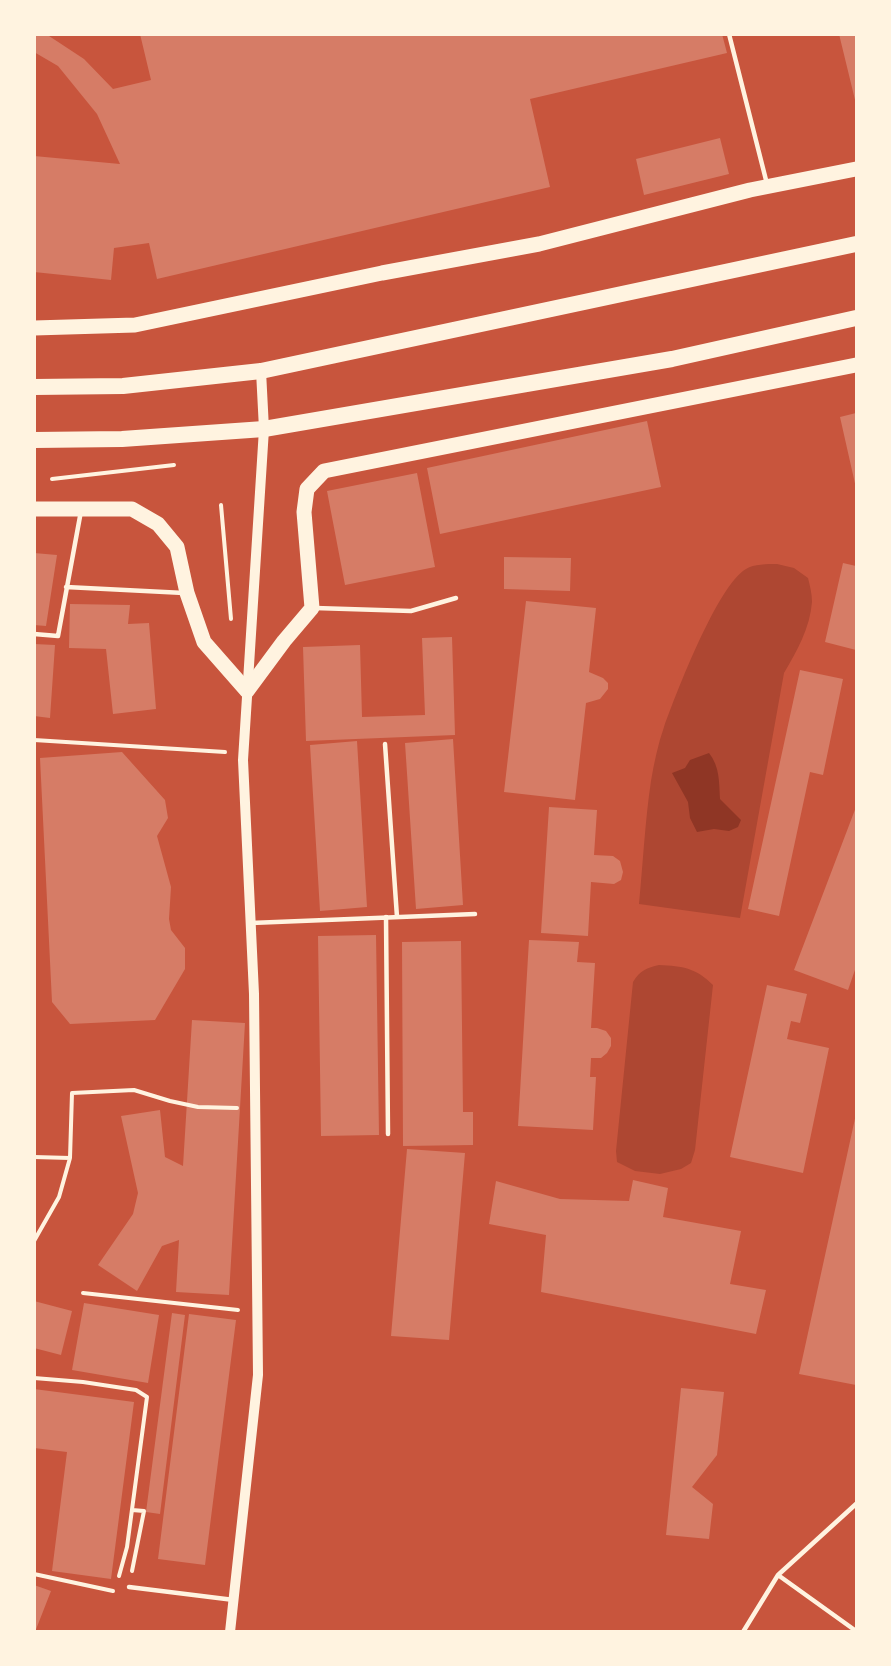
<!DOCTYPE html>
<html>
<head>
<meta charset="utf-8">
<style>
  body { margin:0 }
  #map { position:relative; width:891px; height:1666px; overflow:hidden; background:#c8553d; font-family:"Alegreya Sans",sans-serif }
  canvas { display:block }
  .frame { position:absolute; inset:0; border:36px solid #fff3e0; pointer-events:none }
</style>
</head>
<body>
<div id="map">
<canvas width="891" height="1666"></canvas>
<div class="frame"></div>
</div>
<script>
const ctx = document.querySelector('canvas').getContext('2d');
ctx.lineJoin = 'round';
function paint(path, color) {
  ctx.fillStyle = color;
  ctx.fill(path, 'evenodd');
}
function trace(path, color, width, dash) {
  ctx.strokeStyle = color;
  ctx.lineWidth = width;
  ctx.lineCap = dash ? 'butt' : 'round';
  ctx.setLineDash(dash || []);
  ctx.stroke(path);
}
const green = new Path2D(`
  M 777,564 L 794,568 L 808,578 C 810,586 812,594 812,602 C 810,628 797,651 784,673 L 740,918 L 639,904 C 643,863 645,821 651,781 C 654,763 658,744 664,727 C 676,694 717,586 746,569 C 754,564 767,564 777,564 Z
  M 659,965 C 683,966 696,968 713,985 L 695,1150 L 691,1163 L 681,1169 L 660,1174 L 635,1171 L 617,1162 L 616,1151 L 633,982 C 640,970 647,968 659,965 Z`);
const water = new Path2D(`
  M 709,753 C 720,767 719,782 720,799 L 741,820 L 738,827 L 729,831 L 714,829 L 697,832 L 690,818 L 688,802 L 672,773 L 685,768 L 690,760 Z`);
const building = new Path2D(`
  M 34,34 L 46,34 L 84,59 L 113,89 L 151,80 L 140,34 L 722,34 L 727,53 L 530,99 L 550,187 L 157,279 L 149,243 L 114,248 L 111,280 L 34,272 L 34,156 L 120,164 L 97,114 L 58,66 L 34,52 Z
  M 839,34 L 856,34 L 856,104 Z
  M 720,138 L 729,174 L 644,195 L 636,159 Z
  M 856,413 L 856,488 L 840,417 Z
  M 647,421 L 661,487 L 440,534 L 427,468 Z
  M 417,473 L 435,567 L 345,585 L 327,491 Z
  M 34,553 L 57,555 L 46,626 L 34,625 Z
  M 504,557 L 571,558 L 570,591 L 504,589 Z
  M 843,563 L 856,566 L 856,650 L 825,642 Z
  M 526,601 L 596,608 L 589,672 L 603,678 L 608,683 L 608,689 L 600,699 L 586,703 L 575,800 L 504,792 Z
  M 70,604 L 130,605 L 128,624 L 149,623 L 156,709 L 113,714 L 106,649 L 69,648 Z
  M 452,637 L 455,735 L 306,741 L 303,647 L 360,645 L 362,717 L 425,715 L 422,638 Z
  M 34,644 L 55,645 L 50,718 L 34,716 Z
  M 800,670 L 843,679 L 823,775 L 810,772 L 779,916 L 748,909 Z
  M 453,739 L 463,905 L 416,909 L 405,743 Z
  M 357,741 L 367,907 L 320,911 L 310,745 Z
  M 122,752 L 165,800 L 168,818 L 157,836 L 171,887 L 169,919 L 171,930 L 185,948 L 185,969 L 155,1020 L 70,1024 L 52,1002 L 40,758 Z
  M 549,807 L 597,810 L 594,855 L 613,856 L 620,861 L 623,872 L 621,880 L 614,884 L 591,882 L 588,936 L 541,933 Z
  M 856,807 L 856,967 L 848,990 L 794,970 Z
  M 376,935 L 379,1135 L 321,1136 L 318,936 Z
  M 529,940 L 579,942 L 577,962 L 595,963 L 591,1028 L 597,1028 L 606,1031 L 611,1038 L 611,1046 L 607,1053 L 601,1058 L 591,1058 L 590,1077 L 596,1077 L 593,1130 L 518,1126 Z
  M 461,941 L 463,1112 L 473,1112 L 473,1145 L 403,1146 L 402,942 Z
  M 767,985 L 807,994 L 800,1023 L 791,1021 L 787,1039 L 829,1048 L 803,1173 L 730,1157 Z
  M 192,1020 L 245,1023 L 229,1295 L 176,1292 L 179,1240 L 162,1246 L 137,1291 L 98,1265 L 133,1214 L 138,1193 L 121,1116 L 160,1110 L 165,1157 L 183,1166 Z
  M 856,1114 L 856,1385 L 799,1374 Z
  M 407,1149 L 465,1153 L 449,1340 L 391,1336 Z
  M 633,1180 L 668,1188 L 663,1217 L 741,1231 L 730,1284 L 766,1290 L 756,1334 L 541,1292 L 546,1235 L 489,1224 L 496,1181 L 560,1199 L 629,1201 Z
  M 34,1301 L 72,1311 L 61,1355 L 34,1348 Z
  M 84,1303 L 159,1315 L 148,1383 L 72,1370 Z
  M 172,1313 L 185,1315 L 160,1514 L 146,1512 Z
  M 189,1314 L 236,1320 L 205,1565 L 158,1559 Z
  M 681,1388 L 724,1392 L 717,1455 L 692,1487 L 713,1504 L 709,1539 L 666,1535 Z
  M 34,1389 L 134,1402 L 111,1579 L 52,1571 L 67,1452 L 34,1448 Z
  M 34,1585 L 51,1591 L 35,1632 L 34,1632 Z`);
const path = new Path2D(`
  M 52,479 L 174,465
  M 221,505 L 231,619
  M 34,740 L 225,752
  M 34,1157 L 70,1158 L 72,1093 L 134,1090 L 170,1101 L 198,1107 L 237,1108
  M 34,1241 L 59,1197 L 70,1158
  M 83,1293 L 238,1310
  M 34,1378 L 83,1382 L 136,1390 L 147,1397 L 127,1547 L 119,1576
  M 132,1571 L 144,1511 L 132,1510
  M 34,1574 L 113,1591`);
const service = new Path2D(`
  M 729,34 L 767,184
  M 66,587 L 184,593
  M 315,608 L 411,611 L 456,598
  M 34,634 L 58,636 L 81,511
  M 385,744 L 397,917
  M 386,917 L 388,1134
  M 251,923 L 475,914
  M 778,1575 L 856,1504
  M 129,1587 L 234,1600
  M 743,1632 L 778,1575 L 856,1631`);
const tertiary = new Path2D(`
  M 230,1632 L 258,1375 L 254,994 L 243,760 L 264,429 L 261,371`);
const primary = new Path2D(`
  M 34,328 L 135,325 L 382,273 L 539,244 L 750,190 L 856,169
  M 34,509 L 132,509 L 158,524 L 177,547 L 187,593 L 204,642 L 247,691 L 284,641 L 312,608 L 304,512 L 307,489 L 324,471 L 856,365`);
const trunk = new Path2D(`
  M 34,387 L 123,386 L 261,371 L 856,244
  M 34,440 L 122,439 L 264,429 L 672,359 L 856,318`);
paint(green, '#ae4732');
paint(water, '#8f3625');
paint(building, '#d67c66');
trace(path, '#fff3e0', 4);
trace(service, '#fff3e0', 4.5);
trace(tertiary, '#fff3e0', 10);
trace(primary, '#fff3e0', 15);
trace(trunk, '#fff3e0', 16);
</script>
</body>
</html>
